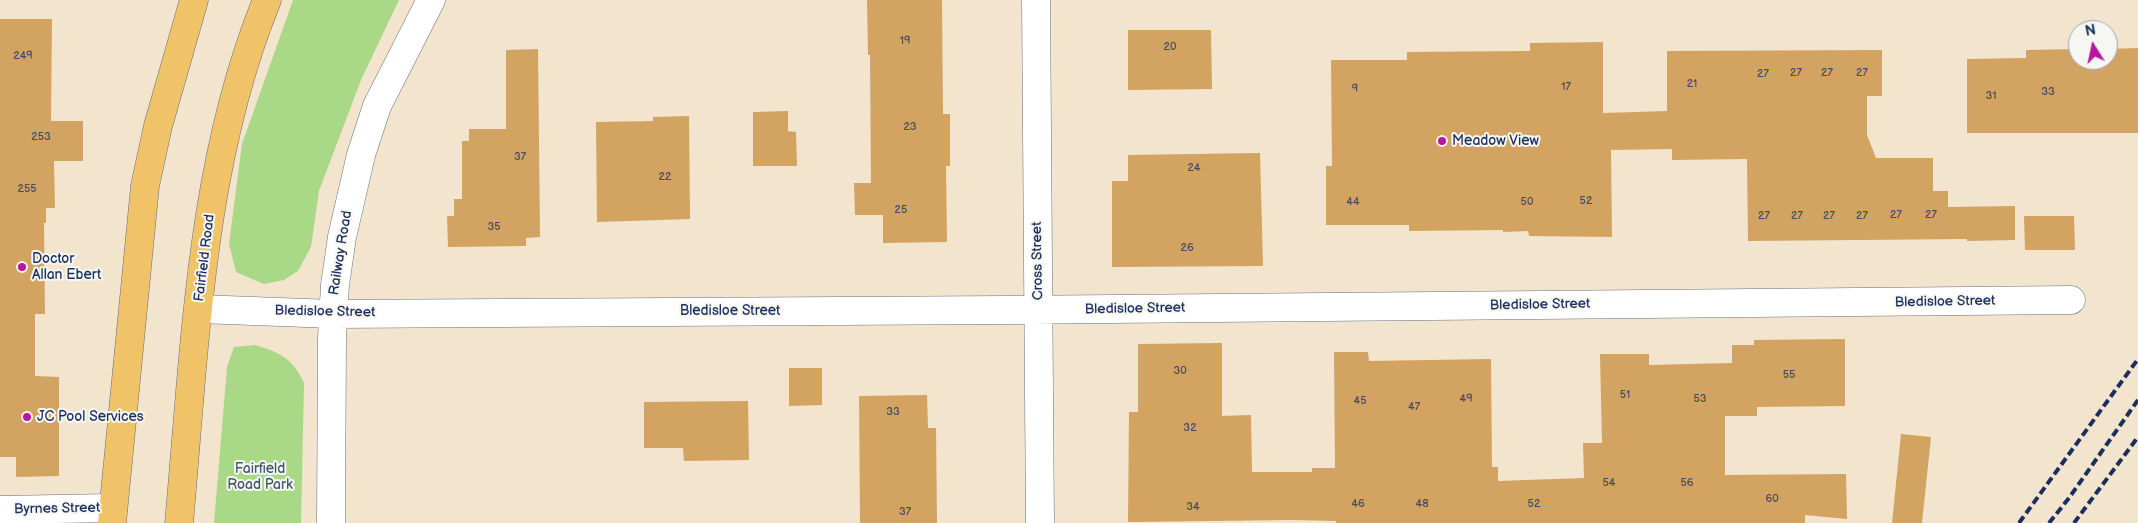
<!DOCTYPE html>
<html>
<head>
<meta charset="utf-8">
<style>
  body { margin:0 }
  #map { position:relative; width:2138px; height:523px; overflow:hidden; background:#f3e4ce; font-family:"Balsamiq Sans",sans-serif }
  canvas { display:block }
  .north { position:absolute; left:2068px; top:20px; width:50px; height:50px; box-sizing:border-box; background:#f6f6f2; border:1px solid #9ea6b7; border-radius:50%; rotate:350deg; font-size:14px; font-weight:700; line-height:20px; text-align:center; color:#1b2f5e }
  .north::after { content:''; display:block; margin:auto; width:18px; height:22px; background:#b5179e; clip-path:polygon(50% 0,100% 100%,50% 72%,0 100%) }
</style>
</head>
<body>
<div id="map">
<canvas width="2138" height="523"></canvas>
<div class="north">N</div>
</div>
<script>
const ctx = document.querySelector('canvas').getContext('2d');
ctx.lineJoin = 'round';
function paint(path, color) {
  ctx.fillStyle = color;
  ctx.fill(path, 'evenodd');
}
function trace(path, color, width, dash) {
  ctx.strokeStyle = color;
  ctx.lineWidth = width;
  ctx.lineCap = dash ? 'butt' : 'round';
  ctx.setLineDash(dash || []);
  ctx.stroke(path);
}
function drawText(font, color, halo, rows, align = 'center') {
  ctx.font = font + ' "Balsamiq Sans",sans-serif';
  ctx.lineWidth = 4;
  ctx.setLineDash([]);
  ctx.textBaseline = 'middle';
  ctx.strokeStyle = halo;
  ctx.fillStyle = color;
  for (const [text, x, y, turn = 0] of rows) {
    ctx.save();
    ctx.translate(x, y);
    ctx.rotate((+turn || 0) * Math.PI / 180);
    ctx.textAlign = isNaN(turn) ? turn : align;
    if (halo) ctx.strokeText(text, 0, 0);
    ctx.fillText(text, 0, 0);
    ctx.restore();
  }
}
const green = new Path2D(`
  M 293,0 L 399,0 L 361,80 L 319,191 L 311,247 L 298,271 L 284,280 L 264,284 L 236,272 L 229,244 L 242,144 Z
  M 255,345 C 281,353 292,358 304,383 L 301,523 L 214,523 L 227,367 L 234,347 Z`);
const building = new Path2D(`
  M 867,0 L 942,0 L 943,114 L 950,114 L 950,166 L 946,166 L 947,242 L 883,243 L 883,215 L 855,215 L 854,183 L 871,183 L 870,55 L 868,55 Z
  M 0,19 L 52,19 L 51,121 L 83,121 L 83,161 L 54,161 L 55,208 L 46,208 L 46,223 L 44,223 L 45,314 L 35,314 L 35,376 L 59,377 L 59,476 L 16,477 L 16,457 L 0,457 Z
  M 1128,30 L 1211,30 L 1212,89 L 1128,90 Z
  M 1603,42 L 1603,113 L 1667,111 L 1667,51 L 1882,50 L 1882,96 L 1867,96 L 1867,135 L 1876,158 L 1933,158 L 1933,191 L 1948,191 L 1948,207 L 2015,206 L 2015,240 L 1967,241 L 1967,239 L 1748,241 L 1747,159 L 1672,160 L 1672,149 L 1611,150 L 1612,237 L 1529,236 L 1528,231 L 1503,232 L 1503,230 L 1409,231 L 1409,225 L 1326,225 L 1326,166 L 1332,166 L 1331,60 L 1407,60 L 1407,52 L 1530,51 L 1530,43 Z
  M 2138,48 L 2138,133 L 1967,133 L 1967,59 L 2026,58 L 2026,50 L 2078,49 L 2078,60 L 2108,60 L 2108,49 Z
  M 538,49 L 540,237 L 526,238 L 526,246 L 448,247 L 447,216 L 454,216 L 454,199 L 462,199 L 462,141 L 469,141 L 469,129 L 506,129 L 506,50 Z
  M 788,111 L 788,131 L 796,132 L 797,166 L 753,166 L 753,112 Z
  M 689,116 L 690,219 L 597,222 L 596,122 L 653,121 L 653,117 Z
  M 1260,153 L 1263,266 L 1112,267 L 1112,181 L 1128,181 L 1128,155 Z
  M 2024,216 L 2074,216 L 2075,250 L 2025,250 Z
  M 1845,339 L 1845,406 L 1757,407 L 1757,416 L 1725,416 L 1725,475 L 1846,474 L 1847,519 L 1805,515 L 1805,523 L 1336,523 L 1336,521 L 1292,520 L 1128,522 L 1129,412 L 1138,412 L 1138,344 L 1222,343 L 1222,416 L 1251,415 L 1252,472 L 1312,472 L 1312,468 L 1335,468 L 1334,352 L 1368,352 L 1369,361 L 1491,359 L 1492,467 L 1498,467 L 1498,481 L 1584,478 L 1583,443 L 1602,443 L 1600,354 L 1649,354 L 1649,365 L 1732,363 L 1732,345 L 1754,345 L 1754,340 Z
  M 789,368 L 822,368 L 822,405 L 789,406 Z
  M 927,395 L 928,428 L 936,428 L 937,523 L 860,523 L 859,396 Z
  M 748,401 L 749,460 L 684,461 L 683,448 L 644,448 L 644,402 Z
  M 1901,434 L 1931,437 L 1922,523 L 1892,523 Z`);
const minor = new Path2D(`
  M 1036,0 L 1040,523
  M 199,309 L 333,314 L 1005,310 L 2071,300
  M 0,510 L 113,508
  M 331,523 L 332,338 L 335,285 L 342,237 L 361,155 L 377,106 L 431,0`);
const major = new Path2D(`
  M 112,523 L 145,186 L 158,126 L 194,0
  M 179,523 C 195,348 200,164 267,0`);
const rail = new Path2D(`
  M 2019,523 L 2138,359
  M 2049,523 L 2069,498 L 2138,400
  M 2074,523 L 2138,437`);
const markers = [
  [1442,141,5,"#b5179e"],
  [22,267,5,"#b5179e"],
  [27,417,5,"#b5179e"]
];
const numberNames = [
  ["19",905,41],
  ["20",1170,47],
  ["249",23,56],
  ["27",1796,73],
  ["27",1827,73],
  ["27",1862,73],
  ["27",1763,74],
  ["21",1692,84],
  ["17",1566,87],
  ["9",1355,89],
  ["33",2048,92],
  ["31",1991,96],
  ["23",910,127],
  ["253",41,137],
  ["37",520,157],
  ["24",1194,168],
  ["22",665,177],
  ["255",27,189],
  ["52",1586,201],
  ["44",1353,202],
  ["50",1527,202],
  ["25",901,210],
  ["27",1896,215],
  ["27",1931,215],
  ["27",1764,216],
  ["27",1797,216],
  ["27",1829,216],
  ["27",1862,216],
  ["35",494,227],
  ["26",1187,248],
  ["30",1180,371],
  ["55",1789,375],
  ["51",1625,395],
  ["49",1466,399],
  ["53",1700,399],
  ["45",1360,401],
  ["47",1414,407],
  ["33",893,412],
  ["32",1190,428],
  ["54",1609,483],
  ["56",1687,483],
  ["60",1772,499],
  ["46",1358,504],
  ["48",1422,504],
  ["52",1534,504],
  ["34",1193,507],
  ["37",905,512]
];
const poiNames = [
  ["Meadow View",1452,141],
  ["Doctor",32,259],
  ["Allan Ebert",32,275],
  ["JC Pool Services",37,417]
];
const streetNames = [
  ["Railway Road",341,253,-81],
  ["Fairfield Road",205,258,-83],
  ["Cross Street",1038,261,-91],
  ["Bledisloe Street",1945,302,-1],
  ["Bledisloe Street",1540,305,-1],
  ["Bledisloe Street",1135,309,-1],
  ["Bledisloe Street",730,311],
  ["Bledisloe Street",325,312,1],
  ["Byrnes Street",57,509,-1]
];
const parkNames = [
  ["Fairfield",260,469],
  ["Road Park",260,485]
];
paint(green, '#a9d886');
paint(building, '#d2a361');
trace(minor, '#676e85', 29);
trace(major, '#676e85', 29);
trace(minor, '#fff', 28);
trace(major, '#f0c369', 28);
trace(rail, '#1b2f5e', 4, [8, 4]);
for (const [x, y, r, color] of markers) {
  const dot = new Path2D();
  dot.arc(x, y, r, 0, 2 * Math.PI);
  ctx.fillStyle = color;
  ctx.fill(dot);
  trace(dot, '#f6f6f2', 2);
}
drawText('11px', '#494c5f', null, numberNames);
drawText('14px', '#1b2f5e', '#f6f6f2', poiNames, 'left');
drawText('14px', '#1b2f5e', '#f6f6f2', streetNames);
drawText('14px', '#3e5968', '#f6f6f2', parkNames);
</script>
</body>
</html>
